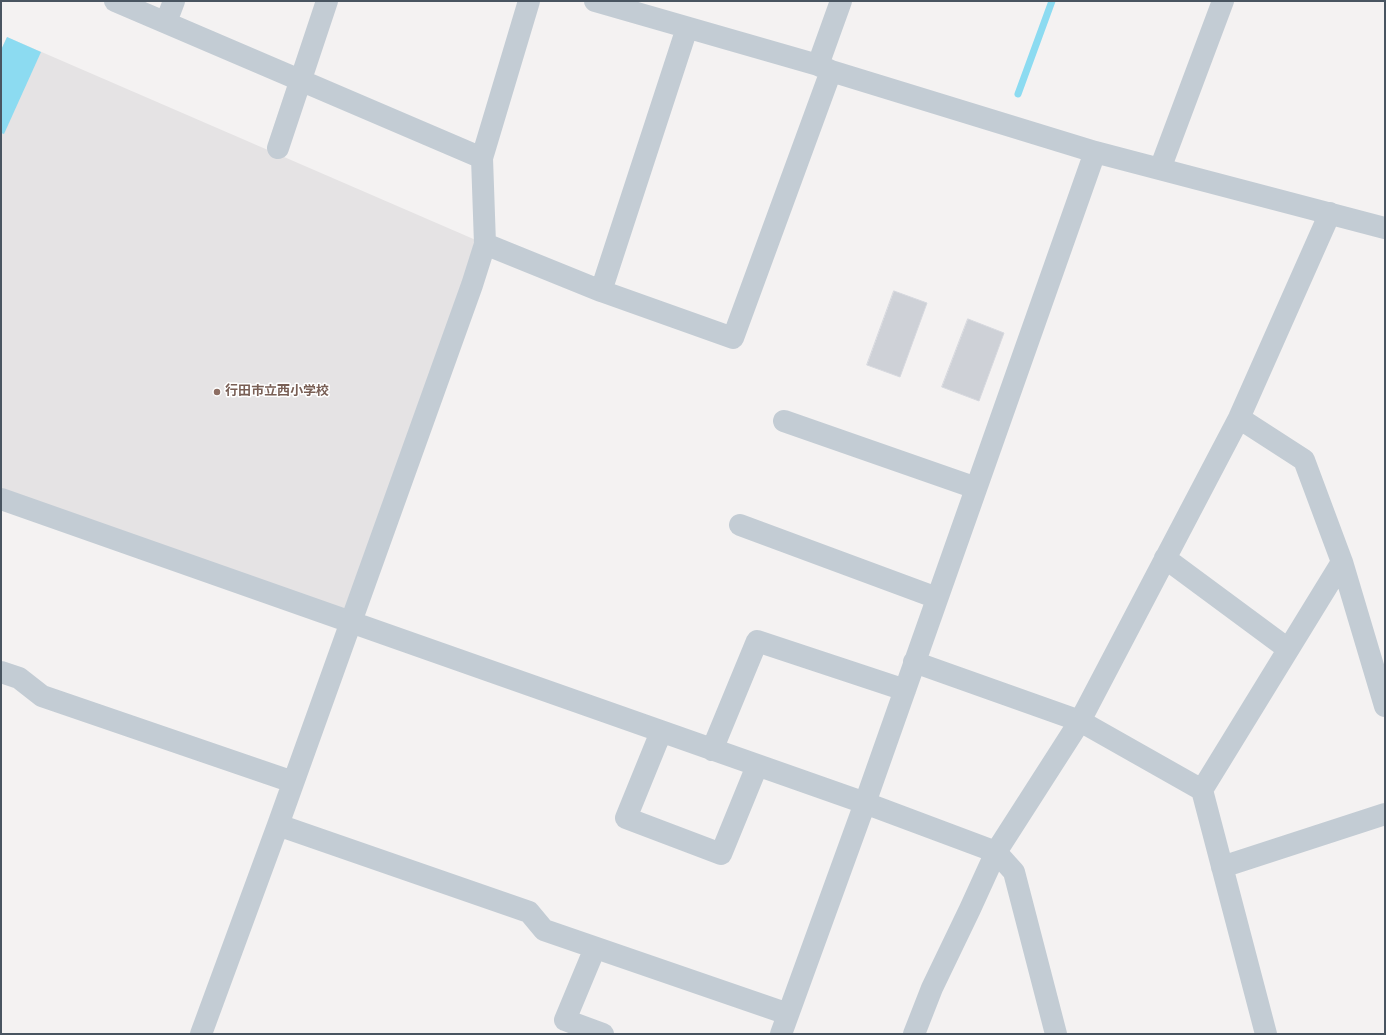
<!DOCTYPE html>
<html>
<head>
<meta charset="utf-8">
<style>
  body { margin:0 }
  #map { position:relative; width:1386px; height:1035px; overflow:hidden; background:#f4f2f2; font-family:"DM Sans",sans-serif }
  canvas { display:block }
  .frame { position:absolute; inset:0; border:2px solid #495561; pointer-events:none }
</style>
</head>
<body>
<div id="map">
<canvas width="1386" height="1035"></canvas>
<div class="frame"></div>
</div>
<script>
const ctx = document.querySelector('canvas').getContext('2d');
ctx.lineJoin = 'round';
function paint(path, color) {
  ctx.fillStyle = color;
  ctx.fill(path, 'evenodd');
}
function trace(path, color, width, dash) {
  ctx.strokeStyle = color;
  ctx.lineWidth = width;
  ctx.lineCap = dash ? 'butt' : 'round';
  ctx.setLineDash(dash || []);
  ctx.stroke(path);
}
function drawText(font, color, halo, rows, align = 'center') {
  ctx.font = font + ' "DM Sans","Noto Sans JP",sans-serif';
  ctx.lineWidth = 3;
  ctx.setLineDash([]);
  ctx.textBaseline = 'middle';
  ctx.strokeStyle = halo;
  ctx.fillStyle = color;
  for (const [text, x, y, turn = 0] of rows) {
    ctx.save();
    ctx.translate(x, y);
    ctx.rotate((+turn || 0) * Math.PI / 180);
    ctx.textAlign = isNaN(turn) ? turn : align;
    if (halo) ctx.strokeText(text, 0, 0);
    ctx.fillText(text, 0, 0);
    ctx.restore();
  }
}
const education = new Path2D(`
  M 7,37 L 485,244 L 350,622 L 1,498 L 1,50 Z`);
const water = new Path2D(`
  M 7,37 L 41,52 L 4,134 L 1,133 L 1,50 Z`);
const stream = new Path2D(`
  M 1018,94 L 1052,1`);
const building = new Path2D(`
  M 894,291 L 927,303 L 900,377 L 867,365 Z
  M 968,319 L 1004,333 L 979,401 L 942,387 Z`);
const minor = new Path2D(`
  M 115,1 L 482,158
  M 595,1 L 818,65 L 831,71 L 1095,152 L 1385,228
  M 166,22 L 174,1
  M 818,65 L 841,1
  M 278,148 L 327,1
  M 1160,169 L 1223,1
  M 485,244 L 601,291 L 733,338 L 831,71
  M 601,291 L 687,28
  M 1239,418 L 1304,460 L 1342,562 L 1385,706
  M 784,421 L 976,488
  M 1,499 L 865,803 L 996,852 L 1014,872 L 1056,1034
  M 740,525 L 937,598
  M 1165,558 L 1288,649
  M 914,662 L 1080,721 L 1202,790 L 1266,1034
  M 1,672 L 19,678 L 42,696 L 293,782
  M 661,732 L 626,818 L 721,854 L 757,766
  M 712,750 L 757,641 L 905,690
  M 1202,790 L 1342,562
  M 278,825 L 529,912 L 544,930 L 788,1014
  M 1222,867 L 1385,814
  M 595,948 L 565,1020 L 603,1034
  M 201,1034 L 278,825 L 472,285 L 485,244 L 482,158 L 529,1
  M 781,1034 L 865,803 L 1095,152
  M 914,1034 L 932,988 L 970,909 L 996,852 L 1080,721 L 1239,418 L 1330,213`);
const markers = [
  [217,392,4,"#8d6e63"]
];
const educationNames = [
  ["行田市立西小学校",225,392]
];
paint(education, '#e5e3e4');
paint(water, '#8cdbf1');
trace(stream, '#8cdbf1', 7);
paint(building, '#ced1d7');
trace(building, '#d6d8de', 1);
trace(minor, '#c3ccd4', 22);
for (const [x, y, r, color] of markers) {
  const dot = new Path2D();
  dot.arc(x, y, r, 0, 2 * Math.PI);
  ctx.fillStyle = color;
  ctx.fill(dot);
  trace(dot, '#fff', 1.5);
}
drawText('bold 13px', '#785e54', '#fff', educationNames, 'left');
</script>
</body>
</html>
